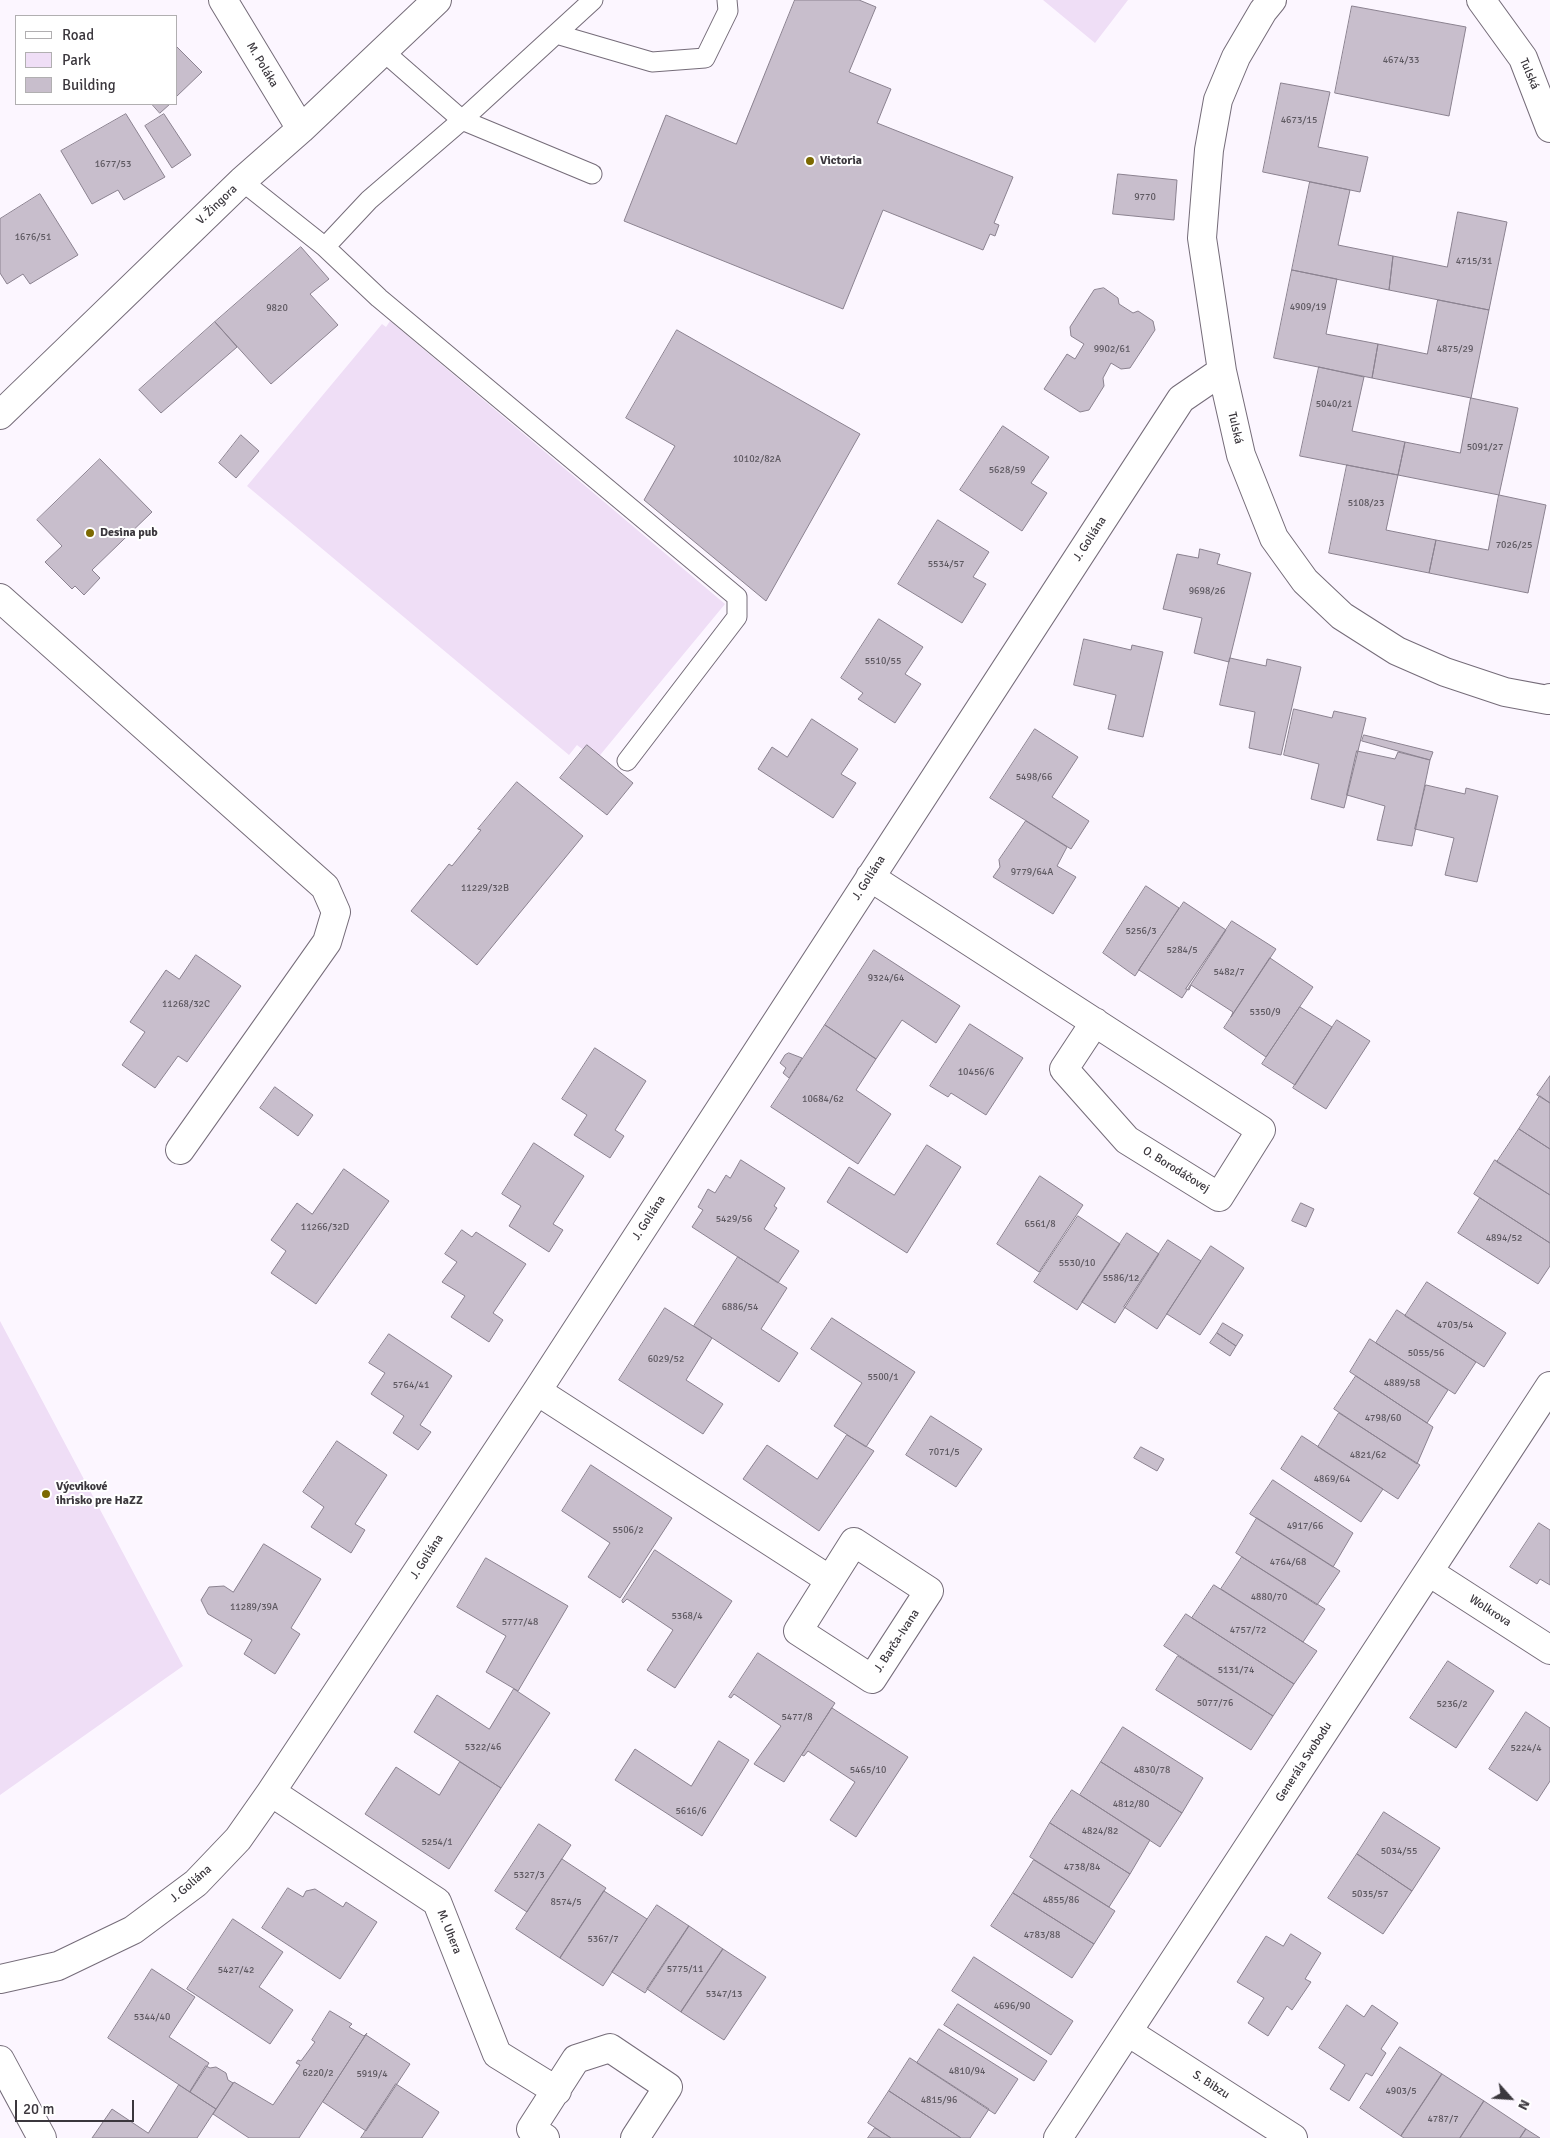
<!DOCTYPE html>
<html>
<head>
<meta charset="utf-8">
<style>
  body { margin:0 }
  #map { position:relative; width:1550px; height:2138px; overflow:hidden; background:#fcf6ff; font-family:Signika,sans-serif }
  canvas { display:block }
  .legend { position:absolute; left:15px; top:15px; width:162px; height:90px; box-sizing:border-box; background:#fff; border:1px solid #b1afb1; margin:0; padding:6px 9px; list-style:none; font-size:15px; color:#3b373d }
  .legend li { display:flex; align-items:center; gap:10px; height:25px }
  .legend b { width:25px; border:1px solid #b1afb1 }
  .north { position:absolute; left:1485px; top:2073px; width:50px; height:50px; -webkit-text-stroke:4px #fff; paint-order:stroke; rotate:116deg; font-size:14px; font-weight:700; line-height:20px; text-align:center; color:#3b373d }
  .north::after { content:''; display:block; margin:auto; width:18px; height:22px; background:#3b373d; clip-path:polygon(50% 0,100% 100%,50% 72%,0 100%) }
  .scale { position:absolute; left:15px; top:2100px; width:119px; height:22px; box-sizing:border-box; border:2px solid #3b373d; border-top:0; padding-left:6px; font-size:15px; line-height:18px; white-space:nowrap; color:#3b373d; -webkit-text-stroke:4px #fff; paint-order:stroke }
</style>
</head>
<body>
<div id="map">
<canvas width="1550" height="2138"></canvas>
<ul class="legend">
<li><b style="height:6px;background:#fff"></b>Road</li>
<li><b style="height:14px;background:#efdef6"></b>Park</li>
<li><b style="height:14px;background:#c8becc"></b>Building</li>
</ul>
<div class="north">N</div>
<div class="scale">20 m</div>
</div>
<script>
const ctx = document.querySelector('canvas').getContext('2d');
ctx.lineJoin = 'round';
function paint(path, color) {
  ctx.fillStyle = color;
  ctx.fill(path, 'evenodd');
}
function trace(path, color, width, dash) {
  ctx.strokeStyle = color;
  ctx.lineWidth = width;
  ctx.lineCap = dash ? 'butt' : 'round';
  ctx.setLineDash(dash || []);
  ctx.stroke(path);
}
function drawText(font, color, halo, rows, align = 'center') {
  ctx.font = font + ' Signika,sans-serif';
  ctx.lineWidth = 4;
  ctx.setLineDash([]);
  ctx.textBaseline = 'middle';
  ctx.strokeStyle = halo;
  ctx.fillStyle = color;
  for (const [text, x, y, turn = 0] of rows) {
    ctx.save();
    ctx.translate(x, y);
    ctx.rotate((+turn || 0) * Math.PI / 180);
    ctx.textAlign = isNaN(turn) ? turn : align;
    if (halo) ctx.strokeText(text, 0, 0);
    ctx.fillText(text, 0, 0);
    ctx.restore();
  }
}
const green = new Path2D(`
  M 1043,0 L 1128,0 L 1095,43 Z
  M 390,321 L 725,604 L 596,760 L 577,745 L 569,755 L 247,486 L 382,324 L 386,327 Z
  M 0,1321 L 183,1666 L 0,1795 Z`);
const building = new Path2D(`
  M 795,0 L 859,0 L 876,7 L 849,72 L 891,89 L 877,123 L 1013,177 L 994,223 L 999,225 L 995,236 L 990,234 L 983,250 L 883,210 L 843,309 L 624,221 L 666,115 L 736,144 Z
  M 1352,6 L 1466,27 L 1449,116 L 1335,93 Z
  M 176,46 L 202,72 L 176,97 Z
  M 1281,83 L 1330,92 L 1318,147 L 1368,157 L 1360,192 L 1263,172 Z
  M 152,104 L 170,104 L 160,113 Z
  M 126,114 L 165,177 L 124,200 L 118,190 L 92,204 L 61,151 Z
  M 164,114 L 191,155 L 172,168 L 145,126 Z
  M 1118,174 L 1177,180 L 1174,220 L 1113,214 Z
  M 1310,182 L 1350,190 L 1338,245 L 1393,256 L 1389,290 L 1292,270 Z
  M 40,194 L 78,255 L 30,284 L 23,274 L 7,284 L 0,273 L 0,219 Z
  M 1458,212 L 1507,222 L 1489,310 L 1389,290 L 1393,256 L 1447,267 Z
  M 301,247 L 329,279 L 310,294 L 338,325 L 271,384 L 215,322 Z
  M 1292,270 L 1337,279 L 1326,334 L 1378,344 L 1372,378 L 1274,358 Z
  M 1104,288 L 1118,298 L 1119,304 L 1133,313 L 1138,311 L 1153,321 L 1155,330 L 1130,368 L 1121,369 L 1111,363 L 1103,378 L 1104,386 L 1089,410 L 1080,412 L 1044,389 L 1067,354 L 1075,359 L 1084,344 L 1071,336 L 1070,327 L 1094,290 Z
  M 1438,300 L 1489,310 L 1471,398 L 1372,378 L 1378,344 L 1427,354 Z
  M 215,322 L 237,347 L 161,413 L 139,390 Z
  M 677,330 L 860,434 L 766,601 L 644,500 L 675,446 L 626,418 Z
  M 1319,367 L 1364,377 L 1352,431 L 1405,442 L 1398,475 L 1300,456 Z
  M 1471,398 L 1518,408 L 1499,495 L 1398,475 L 1405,442 L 1460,453 Z
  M 1003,426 L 1049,457 L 1031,483 L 1047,493 L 1022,531 L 960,490 Z
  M 241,435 L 259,451 L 236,478 L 219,463 Z
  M 100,459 L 152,512 L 92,570 L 100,578 L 84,595 L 75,586 L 72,589 L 45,562 L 62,546 L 37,520 Z
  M 1347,465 L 1398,475 L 1386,530 L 1436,540 L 1429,573 L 1329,553 Z
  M 1499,495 L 1546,505 L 1528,593 L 1429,573 L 1436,540 L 1488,550 Z
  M 938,520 L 989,552 L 973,577 L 986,584 L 962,623 L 898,584 Z
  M 1200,549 L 1220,554 L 1217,564 L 1251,573 L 1229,662 L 1194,653 L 1202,618 L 1163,609 L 1177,554 L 1198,558 Z
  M 879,619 L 923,647 L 905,674 L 921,684 L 895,723 L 858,699 L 863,693 L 841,678 Z
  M 1084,639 L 1131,650 L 1132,645 L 1163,652 L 1143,737 L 1108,729 L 1116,695 L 1074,685 Z
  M 1230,658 L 1266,666 L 1267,659 L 1301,667 L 1281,755 L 1249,748 L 1255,712 L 1220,705 Z
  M 1294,709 L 1332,718 L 1334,711 L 1366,718 L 1344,808 L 1311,799 L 1319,764 L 1284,755 Z
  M 812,719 L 858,749 L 841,774 L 856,783 L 833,818 L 758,769 L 772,747 L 787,757 Z
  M 1035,729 L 1078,757 L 1052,797 L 1089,821 L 1071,849 L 990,798 Z
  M 1364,735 L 1433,752 L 1430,760 L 1362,741 Z
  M 587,745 L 633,783 L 607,815 L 560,778 Z
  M 1357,751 L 1395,759 L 1398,752 L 1430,760 L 1412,846 L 1377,840 L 1385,806 L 1347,795 Z
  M 517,782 L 583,836 L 477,965 L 411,911 L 449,864 L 452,866 L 481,830 L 478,829 Z
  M 1426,785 L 1465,794 L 1466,788 L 1498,796 L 1477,882 L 1445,875 L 1454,838 L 1415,829 Z
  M 1026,821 L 1067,847 L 1057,866 L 1076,877 L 1053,914 L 993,877 L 1000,867 L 999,860 Z
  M 1146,886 L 1179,908 L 1135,976 L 1103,953 Z
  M 1184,902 L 1226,930 L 1182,998 L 1139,970 Z
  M 1232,921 L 1276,949 L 1231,1017 L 1233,1012 L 1191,985 L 1189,990 L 1186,989 Z
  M 874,950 L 960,1006 L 936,1043 L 902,1020 L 876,1059 L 825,1025 Z
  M 196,955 L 241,986 L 187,1062 L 178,1056 L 155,1088 L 122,1065 L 145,1032 L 130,1022 L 166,970 L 179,979 Z
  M 1270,958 L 1313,987 L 1266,1057 L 1224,1028 Z
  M 1300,1007 L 1332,1027 L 1295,1085 L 1262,1064 Z
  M 1337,1020 L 1370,1041 L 1326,1109 L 1293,1088 Z
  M 970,1024 L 1023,1058 L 986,1115 L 951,1093 L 948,1097 L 930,1086 Z
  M 825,1025 L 876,1059 L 856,1090 L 891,1114 L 858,1164 L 771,1107 Z
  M 595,1048 L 646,1081 L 615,1130 L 624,1136 L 610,1158 L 574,1135 L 587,1115 L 562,1099 Z
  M 789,1053 L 802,1058 L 789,1078 L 783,1073 L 786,1068 L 780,1063 L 785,1055 Z
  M 1550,1076 L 1550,1103 L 1537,1095 Z
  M 275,1087 L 313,1115 L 298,1136 L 260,1108 Z
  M 1540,1096 L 1550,1103 L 1550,1149 L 1519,1129 Z
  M 1519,1129 L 1550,1149 L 1550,1195 L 1497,1162 Z
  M 534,1143 L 584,1176 L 553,1224 L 563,1230 L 549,1252 L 509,1226 L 521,1206 L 502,1194 Z
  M 927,1145 L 961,1167 L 907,1253 L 827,1202 L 849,1167 L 894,1195 Z
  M 741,1160 L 785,1188 L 774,1206 L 777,1208 L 764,1229 L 799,1251 L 778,1283 L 692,1227 L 703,1210 L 698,1207 L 708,1189 L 715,1193 L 726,1175 L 730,1178 Z
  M 1495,1160 L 1550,1195 L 1550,1243 L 1474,1194 Z
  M 344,1169 L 389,1201 L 316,1304 L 271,1273 L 286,1251 L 271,1240 L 297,1203 L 312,1214 Z
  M 1040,1176 L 1083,1205 L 1039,1272 L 997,1244 Z
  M 1480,1198 L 1550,1243 L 1550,1266 L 1538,1284 L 1458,1233 Z
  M 1301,1203 L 1314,1209 L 1306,1227 L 1292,1221 Z
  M 1078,1216 L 1120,1244 L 1077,1310 L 1034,1282 Z
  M 462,1230 L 472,1237 L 476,1232 L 526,1264 L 493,1313 L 503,1320 L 489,1342 L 451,1317 L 465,1296 L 442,1282 L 457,1262 L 445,1254 Z
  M 1127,1233 L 1159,1254 L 1115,1323 L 1082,1302 Z
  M 1168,1240 L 1201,1261 L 1157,1329 L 1124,1307 Z
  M 1211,1246 L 1244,1268 L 1200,1335 L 1167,1314 Z
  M 738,1257 L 787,1288 L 761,1329 L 798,1353 L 779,1382 L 694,1326 Z
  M 1427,1282 L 1506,1333 L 1484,1367 L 1405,1316 Z
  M 665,1308 L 712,1338 L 686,1380 L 723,1404 L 703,1434 L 619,1380 Z
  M 1397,1310 L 1476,1362 L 1455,1394 L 1376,1343 Z
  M 832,1318 L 915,1372 L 866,1447 L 834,1426 L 862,1383 L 811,1349 Z
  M 1223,1323 L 1243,1335 L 1236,1346 L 1217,1333 Z
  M 1217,1333 L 1236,1346 L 1230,1356 L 1210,1343 Z
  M 389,1334 L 452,1376 L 420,1425 L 431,1432 L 418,1450 L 393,1433 L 404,1416 L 371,1394 L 385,1373 L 369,1363 Z
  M 1370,1339 L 1448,1390 L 1427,1423 L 1350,1372 Z
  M 1356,1376 L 1433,1427 L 1417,1464 L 1334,1409 Z
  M 1339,1413 L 1420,1465 L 1398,1499 L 1318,1447 Z
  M 931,1416 L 982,1449 L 956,1487 L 906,1455 Z
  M 847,1435 L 874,1451 L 819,1531 L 743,1479 L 767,1445 L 817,1479 Z
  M 1302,1436 L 1383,1489 L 1361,1522 L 1281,1469 Z
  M 337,1441 L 387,1475 L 355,1524 L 365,1530 L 351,1553 L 311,1527 L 324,1507 L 303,1492 Z
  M 1141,1447 L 1164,1459 L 1157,1471 L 1134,1458 Z
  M 591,1465 L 672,1518 L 620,1598 L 588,1577 L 610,1543 L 562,1511 Z
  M 1273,1480 L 1353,1533 L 1333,1567 L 1250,1514 Z
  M 1257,1518 L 1340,1571 L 1317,1605 L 1236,1553 Z
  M 1539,1523 L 1550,1530 L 1550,1585 L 1540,1579 L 1537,1584 L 1510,1567 Z
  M 264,1544 L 321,1579 L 291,1628 L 300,1634 L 275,1674 L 244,1654 L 252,1640 L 208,1614 L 201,1600 L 209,1587 L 224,1586 L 233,1592 Z
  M 655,1550 L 732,1601 L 675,1688 L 647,1670 L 673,1630 L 627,1599 L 623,1603 L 622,1601 Z
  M 1242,1557 L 1325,1609 L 1303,1642 L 1221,1589 Z
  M 486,1558 L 568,1606 L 518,1691 L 486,1672 L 506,1636 L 457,1607 Z
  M 1214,1585 L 1317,1651 L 1294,1684 L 1192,1618 Z
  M 1186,1614 L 1294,1684 L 1273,1716 L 1164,1646 Z
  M 758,1653 L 835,1703 L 784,1782 L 754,1764 L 781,1726 L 734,1694 L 731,1698 L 729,1697 Z
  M 1178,1656 L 1273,1716 L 1251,1750 L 1156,1690 Z
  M 1448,1661 L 1494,1691 L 1456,1748 L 1410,1718 Z
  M 514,1689 L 550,1713 L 501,1788 L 414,1732 L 437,1695 L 489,1729 Z
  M 832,1708 L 908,1757 L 856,1837 L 830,1820 L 855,1782 L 808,1751 L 804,1756 L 802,1755 Z
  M 1526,1712 L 1550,1728 L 1550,1781 L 1537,1801 L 1489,1769 Z
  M 1123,1727 L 1203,1778 L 1182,1813 L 1101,1762 Z
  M 719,1741 L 749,1760 L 702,1836 L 615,1780 L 635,1749 L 691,1786 Z
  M 460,1762 L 501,1788 L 449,1869 L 365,1814 L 396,1767 L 439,1795 Z
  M 1101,1762 L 1182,1813 L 1160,1847 L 1080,1795 Z
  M 1072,1790 L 1150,1840 L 1130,1874 L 1050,1823 Z
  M 1384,1812 L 1440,1848 L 1412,1891 L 1357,1854 Z
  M 1050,1823 L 1130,1874 L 1109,1907 L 1030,1857 Z
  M 539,1824 L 571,1845 L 527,1912 L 495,1891 Z
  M 1357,1854 L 1412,1891 L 1383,1934 L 1328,1898 Z
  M 562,1859 L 606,1888 L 560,1958 L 516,1929 Z
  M 1034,1860 L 1115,1911 L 1094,1944 L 1013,1893 Z
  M 288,1888 L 303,1897 L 306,1891 L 315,1889 L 343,1907 L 346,1902 L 377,1922 L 340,1979 L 262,1928 Z
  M 604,1891 L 647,1919 L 603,1986 L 560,1958 Z
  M 1013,1893 L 1094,1944 L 1072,1978 L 991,1926 Z
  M 657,1905 L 689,1926 L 645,1993 L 612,1972 Z
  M 233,1919 L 283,1952 L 259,1987 L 293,2010 L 270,2044 L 187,1989 Z
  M 689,1926 L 723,1949 L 681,2012 L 647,1989 Z
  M 1291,1934 L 1321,1953 L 1305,1979 L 1311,1982 L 1292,2010 L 1287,2006 L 1268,2036 L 1248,2023 L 1264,1998 L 1237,1982 L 1266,1936 L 1283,1946 Z
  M 723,1949 L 766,1977 L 724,2040 L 681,2012 Z
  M 974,1957 L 1073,2021 L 1051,2055 L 952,1991 Z
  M 152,1969 L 195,1997 L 169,2037 L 209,2063 L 190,2092 L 108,2038 Z
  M 958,2004 L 1047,2061 L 1034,2081 L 944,2025 Z
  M 1347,2005 L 1364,2017 L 1372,2005 L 1398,2023 L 1381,2049 L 1386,2053 L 1372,2076 L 1366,2073 L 1349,2101 L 1330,2089 L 1345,2065 L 1319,2048 Z
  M 330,2011 L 352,2024 L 349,2027 L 364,2036 L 367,2033 L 299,2138 L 249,2138 L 213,2114 L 234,2082 L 273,2105 L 300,2065 L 296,2063 L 298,2060 L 301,2061 L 315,2042 L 312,2040 Z
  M 939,2029 L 1018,2079 L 995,2114 L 917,2063 Z
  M 366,2035 L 410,2064 L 366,2131 L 323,2102 Z
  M 1400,2047 L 1442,2074 L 1401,2136 L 1360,2108 Z
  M 910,2058 L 989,2109 L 970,2138 L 961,2138 L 889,2091 Z
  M 206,2066 L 210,2068 L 216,2067 L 226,2073 L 228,2080 L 233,2083 L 216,2109 L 190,2092 Z
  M 1442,2074 L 1484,2101 L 1460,2138 L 1404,2138 L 1401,2136 Z
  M 396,2084 L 439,2112 L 438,2114 L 422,2138 L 361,2138 Z
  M 179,2085 L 216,2109 L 197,2138 L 92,2138 L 112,2109 L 148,2133 Z
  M 889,2091 L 961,2138 L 891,2138 L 868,2123 Z
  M 1484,2101 L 1526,2129 L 1520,2138 L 1460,2138 Z
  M 875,2128 L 891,2138 L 868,2138 Z
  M 1526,2129 L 1540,2138 L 1520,2138 Z`);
const service = new Path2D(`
  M 556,34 L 652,62 L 705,58 L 728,11 L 727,0
  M 383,51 L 462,120 L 592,174
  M 242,181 L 325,247 L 369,200 L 462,120 L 593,0
  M 325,247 L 379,298 L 737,597 L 737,617 L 627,761`);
const minor = new Path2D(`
  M 223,0 L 301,129
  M 1272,0 L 1263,11 L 1236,57 L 1218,100 L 1209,150 L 1202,238 L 1222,371 L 1241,455 L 1274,538 L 1305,581 L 1342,616 L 1397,651 L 1445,672 L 1505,692 L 1548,700 L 1550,698
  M 1481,0 L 1523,58 L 1550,128
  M 0,415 L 242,181 L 301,129 L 437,0
  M 0,598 L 325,887 L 336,912 L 327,942 L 180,1150
  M 870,877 L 1261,1130 L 1219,1197 L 1127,1140 L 1064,1069 L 1095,1022
  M 537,1391 L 830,1580 L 854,1542 L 929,1591 L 872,1679 L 798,1631 L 830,1580
  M 1429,1572 L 1550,1650
  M 271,1792 L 437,1902 L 497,2054 L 557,2091
  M 0,1979 L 58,1966 L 133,1930 L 196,1883 L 238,1839 L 271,1792 L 537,1391 L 1181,399 L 1222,371
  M 1128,2032 L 1293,2138
  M 0,2060 L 42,2138
  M 545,2138 L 531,2129 L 576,2059 L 610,2048 L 668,2087 L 635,2138
  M 1058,2138 L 1550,1386`);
const markers = [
  [810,161,5,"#7c6900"],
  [90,533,5,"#7c6900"],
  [46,1494,5,"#7c6900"]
];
const numberNames = [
  ["4674/33",1401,60],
  ["4673/15",1299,120],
  ["1677/53",113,164],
  ["9770",1145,197],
  ["1676/51",33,237],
  ["4715/31",1474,261],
  ["4909/19",1308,307],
  ["9820",277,308],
  ["9902/61",1112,349],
  ["4875/29",1455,349],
  ["5040/21",1334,404],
  ["5091/27",1485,447],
  ["10102/82A",757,459],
  ["5628/59",1007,470],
  ["5108/23",1366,503],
  ["7026/25",1514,545],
  ["5534/57",946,564],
  ["9698/26",1207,591],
  ["5510/55",883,661],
  ["5498/66",1034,777],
  ["9779/64A",1032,872],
  ["11229/32B",485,888],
  ["5256/3",1141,931],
  ["5284/5",1182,950],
  ["5482/7",1229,972],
  ["9324/64",886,978],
  ["11268/32C",186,1004],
  ["5350/9",1265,1012],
  ["10456/6",976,1072],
  ["10684/62",823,1099],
  ["5429/56",734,1219],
  ["6561/8",1040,1224],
  ["11266/32D",325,1227],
  ["4894/52",1504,1238],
  ["5530/10",1077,1263],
  ["5586/12",1121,1278],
  ["6886/54",740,1307],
  ["4703/54",1455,1325],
  ["5055/56",1426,1353],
  ["6029/52",666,1359],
  ["5500/1",883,1377],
  ["4889/58",1402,1383],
  ["5764/41",411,1385],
  ["4798/60",1383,1418],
  ["7071/5",944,1452],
  ["4821/62",1368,1455],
  ["4869/64",1332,1479],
  ["4917/66",1305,1526],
  ["5506/2",628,1530],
  ["4764/68",1288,1562],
  ["4880/70",1269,1597],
  ["11289/39A",254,1607],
  ["5368/4",687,1616],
  ["5777/48",520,1622],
  ["4757/72",1248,1630],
  ["5131/74",1236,1670],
  ["5077/76",1215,1703],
  ["5236/2",1452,1704],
  ["5477/8",797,1717],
  ["5322/46",483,1747],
  ["5224/4",1526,1748],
  ["5465/10",868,1770],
  ["4830/78",1152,1770],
  ["4812/80",1131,1804],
  ["5616/6",691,1811],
  ["4824/82",1100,1831],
  ["5254/1",437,1842],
  ["5034/55",1399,1851],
  ["4738/84",1082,1867],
  ["5327/3",529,1875],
  ["5035/57",1370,1894],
  ["4855/86",1061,1900],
  ["8574/5",566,1902],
  ["4783/88",1042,1935],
  ["5367/7",603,1939],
  ["5775/11",685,1969],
  ["5427/42",236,1970],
  ["5347/13",724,1994],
  ["4696/90",1012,2006],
  ["5344/40",152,2017],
  ["4810/94",967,2071],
  ["6220/2",318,2073],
  ["5919/4",372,2074],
  ["4903/5",1401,2091],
  ["4815/96",939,2100],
  ["4787/7",1443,2119]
];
const streetNames = [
  ["M. Poláka",262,65,59],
  ["Tulská",1529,74,67],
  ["V. Žingora",217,205,-44],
  ["Tulská",1235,428,77],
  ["J. Goliána",1090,539,-57],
  ["J. Goliána",869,878,-57],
  ["O. Borodáčovej",1176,1170,32],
  ["J. Goliána",649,1218,-57],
  ["J. Goliána",427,1557,-57],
  ["Wolkrova",1490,1611,33],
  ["J. Barča-Ivana",897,1641,-57],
  ["Generála Svobodu",1304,1762,-57],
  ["J. Goliána",191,1884,-41],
  ["M. Uhera",449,1932,68],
  ["S. Bibzu",1211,2085,33]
];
const poiNames = [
  ["Victoria",820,161],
  ["Desina pub",100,533],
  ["Výcvikové",56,1487],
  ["ihrisko pre HaZZ",56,1501]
];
paint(green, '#efdef6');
paint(building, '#c8becc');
trace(building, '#8b8290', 1);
trace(service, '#756c79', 21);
trace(minor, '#756c79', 30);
trace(service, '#fff', 19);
trace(minor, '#fff', 28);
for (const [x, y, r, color] of markers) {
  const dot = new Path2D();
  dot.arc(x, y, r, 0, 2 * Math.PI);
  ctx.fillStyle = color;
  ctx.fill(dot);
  trace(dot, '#fff', 2);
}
drawText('10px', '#5e5961', null, numberNames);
drawText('12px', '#3b373d', '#fff', streetNames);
drawText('bold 12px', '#3b373d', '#fff', poiNames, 'left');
</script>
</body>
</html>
